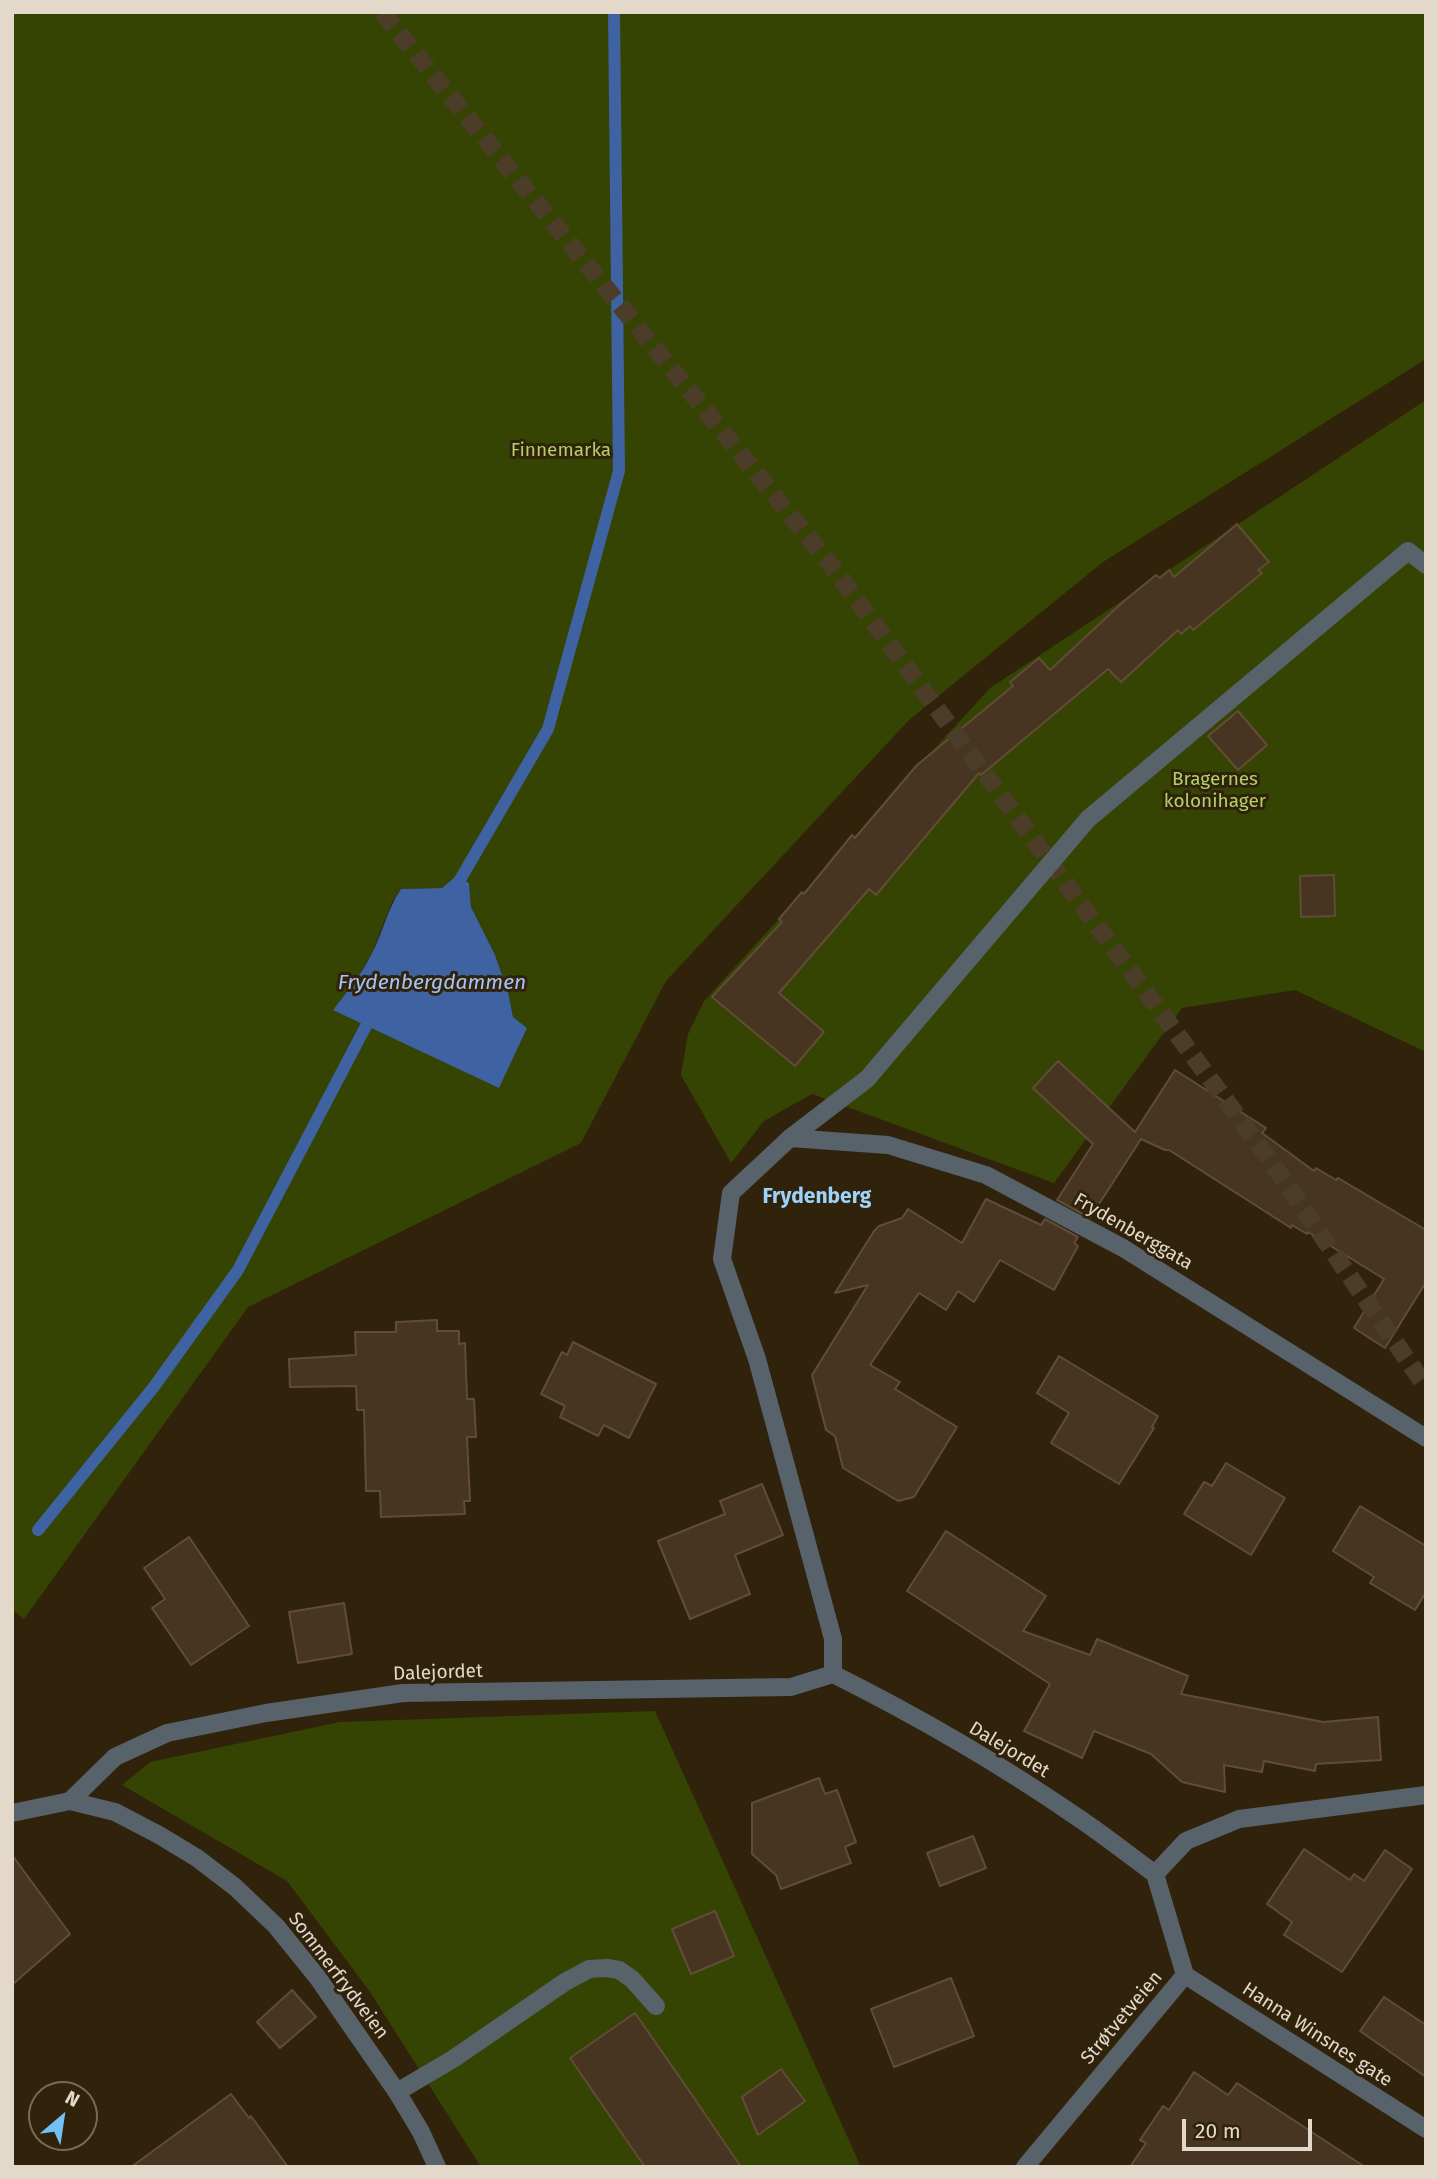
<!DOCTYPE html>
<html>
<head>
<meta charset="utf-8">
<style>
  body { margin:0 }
  #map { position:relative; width:1438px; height:2179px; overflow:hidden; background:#30220b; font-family:"Fira Sans",sans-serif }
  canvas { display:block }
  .frame { position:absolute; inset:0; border:14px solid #e2d9cb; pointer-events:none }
  .north { position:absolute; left:28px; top:2081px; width:70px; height:70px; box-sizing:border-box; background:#30220b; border:2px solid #776b58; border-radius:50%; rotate:29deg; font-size:19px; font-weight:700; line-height:28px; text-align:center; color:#e2d9cb }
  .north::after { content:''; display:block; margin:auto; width:24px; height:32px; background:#72c1f5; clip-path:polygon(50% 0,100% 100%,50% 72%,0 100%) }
  .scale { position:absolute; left:1182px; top:2119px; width:130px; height:32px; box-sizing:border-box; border:4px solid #e2d9cb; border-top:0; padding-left:9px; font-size:21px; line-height:24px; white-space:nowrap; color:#e2d9cb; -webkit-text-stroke:5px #30220b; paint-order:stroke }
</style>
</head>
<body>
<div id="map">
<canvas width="1438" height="2179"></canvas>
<div class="frame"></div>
<div class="north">N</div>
<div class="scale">20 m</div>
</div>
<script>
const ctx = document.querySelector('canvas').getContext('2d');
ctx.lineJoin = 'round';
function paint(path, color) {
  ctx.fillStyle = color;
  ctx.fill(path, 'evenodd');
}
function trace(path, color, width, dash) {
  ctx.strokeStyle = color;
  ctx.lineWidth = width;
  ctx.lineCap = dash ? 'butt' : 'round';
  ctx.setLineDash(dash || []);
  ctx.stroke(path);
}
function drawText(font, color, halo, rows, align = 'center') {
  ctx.font = font + ' "Fira Sans",sans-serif';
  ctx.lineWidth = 6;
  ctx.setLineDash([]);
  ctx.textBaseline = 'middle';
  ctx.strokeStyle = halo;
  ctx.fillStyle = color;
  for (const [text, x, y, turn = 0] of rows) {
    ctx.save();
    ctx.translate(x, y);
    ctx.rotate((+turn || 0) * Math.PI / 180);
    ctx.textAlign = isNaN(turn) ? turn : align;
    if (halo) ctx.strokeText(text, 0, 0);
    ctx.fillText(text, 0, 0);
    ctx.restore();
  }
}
const green = new Path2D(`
  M 12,12 L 1426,12 L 1426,359 L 1103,562 L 909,720 L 666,981 L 581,1143 L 248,1307 L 24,1619 L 12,1609 ZM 456,876 L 469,883 L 471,907 L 495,955 L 508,992 L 513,1017 L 526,1028 L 499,1088 L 358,977 L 372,953 L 392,902 L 401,889 L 442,888 Z
  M 1426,400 L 1426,1052 L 1295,990 L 1182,1008 L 1054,1183 L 812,1094 L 764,1121 L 731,1163 L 681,1075 L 688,1034 L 704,1001 L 990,688 Z
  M 655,1711 L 861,2167 L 481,2167 L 370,1992 L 287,1881 L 122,1785 L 150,1762 L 340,1722 Z`);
const water = new Path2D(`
  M 456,876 L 469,883 L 471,907 L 495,955 L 508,992 L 513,1017 L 527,1028 L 499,1088 L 333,1010 C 347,992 361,975 371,955 C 383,933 387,909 401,889 L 442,888 Z`);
const stream = new Path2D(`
  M 454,890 L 548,729 L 619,471 L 614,12
  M 38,1530 L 153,1388 L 238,1270 L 366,1026 L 374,1014`);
const building = new Path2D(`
  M 1237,524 L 1269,562 L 1258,570 L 1262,573 L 1193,630 L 1190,626 L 1181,634 L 1178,630 L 1121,682 L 1108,669 L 981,775 L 979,773 L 876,895 L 869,889 L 779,993 L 824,1032 L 795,1066 L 712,997 L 782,922 L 779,919 L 802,892 L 804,894 L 852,835 L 855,838 L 917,765 L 1013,686 L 1010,682 L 1039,658 L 1050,670 L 1124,601 L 1156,575 L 1160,578 L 1169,570 L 1174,577 Z
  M 1238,711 L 1267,745 L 1238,770 L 1208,736 Z
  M 1334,875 L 1335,916 L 1301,917 L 1300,876 Z
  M 1058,1061 L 1135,1132 L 1175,1070 L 1266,1128 L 1262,1133 L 1314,1171 L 1316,1168 L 1336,1180 L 1338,1178 L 1426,1230 L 1426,1282 L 1385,1348 L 1354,1328 L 1384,1279 L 1308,1232 L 1307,1234 L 1292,1225 L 1291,1228 L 1169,1150 L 1165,1150 L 1141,1139 L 1090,1218 L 1057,1200 L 1093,1144 L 1033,1088 Z
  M 986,1199 L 1041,1225 L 1045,1219 L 1078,1237 L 1074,1243 L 1078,1246 L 1054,1290 L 1000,1260 L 974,1302 L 958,1291 L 946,1310 L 919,1293 L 870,1365 L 900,1382 L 895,1389 L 957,1427 L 914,1497 L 898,1501 L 843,1468 L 835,1436 L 826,1430 L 812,1375 L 868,1285 L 835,1293 L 874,1231 L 879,1226 L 902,1218 L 908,1209 L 962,1243 Z
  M 437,1320 L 437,1331 L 459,1331 L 459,1344 L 465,1343 L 467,1399 L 474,1399 L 476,1437 L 467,1437 L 470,1501 L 464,1501 L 465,1514 L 381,1517 L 380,1491 L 366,1491 L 364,1410 L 357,1410 L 356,1386 L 290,1387 L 289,1359 L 356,1355 L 355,1332 L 396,1332 L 396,1322 Z
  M 573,1342 L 656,1384 L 629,1438 L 604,1425 L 598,1436 L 560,1417 L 565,1406 L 541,1394 L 562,1352 L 567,1355 Z
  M 1059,1356 L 1158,1416 L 1152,1427 L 1154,1428 L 1119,1484 L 1051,1443 L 1069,1413 L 1037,1393 Z
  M 1226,1463 L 1285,1498 L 1251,1555 L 1184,1514 L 1204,1482 L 1212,1486 Z
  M 762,1484 L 783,1535 L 735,1555 L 750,1594 L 690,1619 L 658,1541 L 725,1514 L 720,1501 Z
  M 1360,1506 L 1426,1546 L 1426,1592 L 1415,1610 L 1370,1583 L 1374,1577 L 1333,1551 Z
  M 946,1531 L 1046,1596 L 1023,1631 L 1090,1655 L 1097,1639 L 1188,1676 L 1181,1694 L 1323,1722 L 1378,1717 L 1381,1760 L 1316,1764 L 1315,1771 L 1264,1761 L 1262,1772 L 1224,1765 L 1225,1792 L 1182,1782 L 1151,1754 L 1094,1731 L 1082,1758 L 1024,1731 L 1050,1684 L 907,1591 Z
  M 189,1537 L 249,1626 L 191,1665 L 152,1608 L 165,1599 L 144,1568 Z
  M 344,1603 L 352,1654 L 298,1663 L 289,1612 Z
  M 819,1778 L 825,1794 L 837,1790 L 856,1842 L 845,1847 L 851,1863 L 781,1889 L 776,1875 L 752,1854 L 752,1803 Z
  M 973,1836 L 986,1868 L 940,1886 L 927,1853 Z
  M 1304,1849 L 1350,1880 L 1354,1874 L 1364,1881 L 1385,1850 L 1412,1869 L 1342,1972 L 1284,1935 L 1292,1922 L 1267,1904 Z
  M 12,1855 L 70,1934 L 12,1985 Z
  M 715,1911 L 734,1956 L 691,1974 L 672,1929 Z
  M 951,1978 L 974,2036 L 894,2067 L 871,2009 Z
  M 292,1990 L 316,2017 L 280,2048 L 257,2022 Z
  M 1384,1997 L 1426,2025 L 1426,2077 L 1360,2031 Z
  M 635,2013 L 690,2092 L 741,2167 L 645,2167 L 570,2058 Z
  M 781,2069 L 805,2101 L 758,2135 L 742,2097 Z
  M 1194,2072 L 1228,2095 L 1237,2083 L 1365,2167 L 1130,2167 L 1146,2143 L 1140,2140 L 1163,2106 L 1169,2110 Z
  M 231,2094 L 249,2118 L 251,2116 L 288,2167 L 131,2167 Z`);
const primaryTunnel = new Path2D(`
  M 382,12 L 834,569 L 1269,1159 L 1426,1387`);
const service = new Path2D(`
  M 790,1138 L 867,1079 L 1088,819 L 1408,551 L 1426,565
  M 397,2092 L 453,2059 L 565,1982 L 589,1969 L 607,1968 L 619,1970 L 632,1979 L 656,2006`);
const minor = new Path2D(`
  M 833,1674 L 833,1639 L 757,1359 L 722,1259 L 731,1193 L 790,1138 L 888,1145 L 986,1175 L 1123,1248 L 1426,1438
  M 70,1801 L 115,1757 L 167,1733 L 266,1713 L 403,1693 L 791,1687 L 833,1674 C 917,1716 1000,1764 1077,1817 C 1104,1835 1129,1855 1155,1874
  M 12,1813 L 70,1801 L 115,1812 L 159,1835 L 197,1858 L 235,1887 L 276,1926 L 318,1978 L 397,2092 L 421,2132 L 437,2167
  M 1185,1975 L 1155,1874 L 1186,1841 L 1239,1819 L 1426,1795
  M 1185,1975 L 1426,2129
  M 1025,2167 L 1185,1975`);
const parkNames = [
  ["Finnemarka",561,451],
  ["Bragernes",1215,780],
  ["kolonihager",1215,802]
];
const streetNames = [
  ["Frydenberggata",1133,1232,30],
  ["Dalejordet",438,1673,-2],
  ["Dalejordet",1009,1750,31],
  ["Sommerfrydveien",338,1976,53],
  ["Strøtvetveien",1122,2018,-50],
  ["Hanna Winsnes gate",1317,2035,33]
];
const waterNames = [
  ["Frydenbergdammen",432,983]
];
const neighbourhoodNames = [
  ["Frydenberg",817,1197]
];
paint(green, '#354402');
paint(water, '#3e62a2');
trace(stream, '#3e62a2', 12);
paint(building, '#473421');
trace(building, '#614c38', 2);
trace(primaryTunnel, '#4b3d28', 18, [18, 9]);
trace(service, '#58626b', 18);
trace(minor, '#58626b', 18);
drawText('19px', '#b0d165', '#30220b', parkNames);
drawText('19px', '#e2d9cb', '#30220b', streetNames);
drawText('italic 21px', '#a3c3f9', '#30220b', waterNames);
drawText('bold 21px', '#9bd3fa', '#30220b', neighbourhoodNames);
</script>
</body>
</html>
